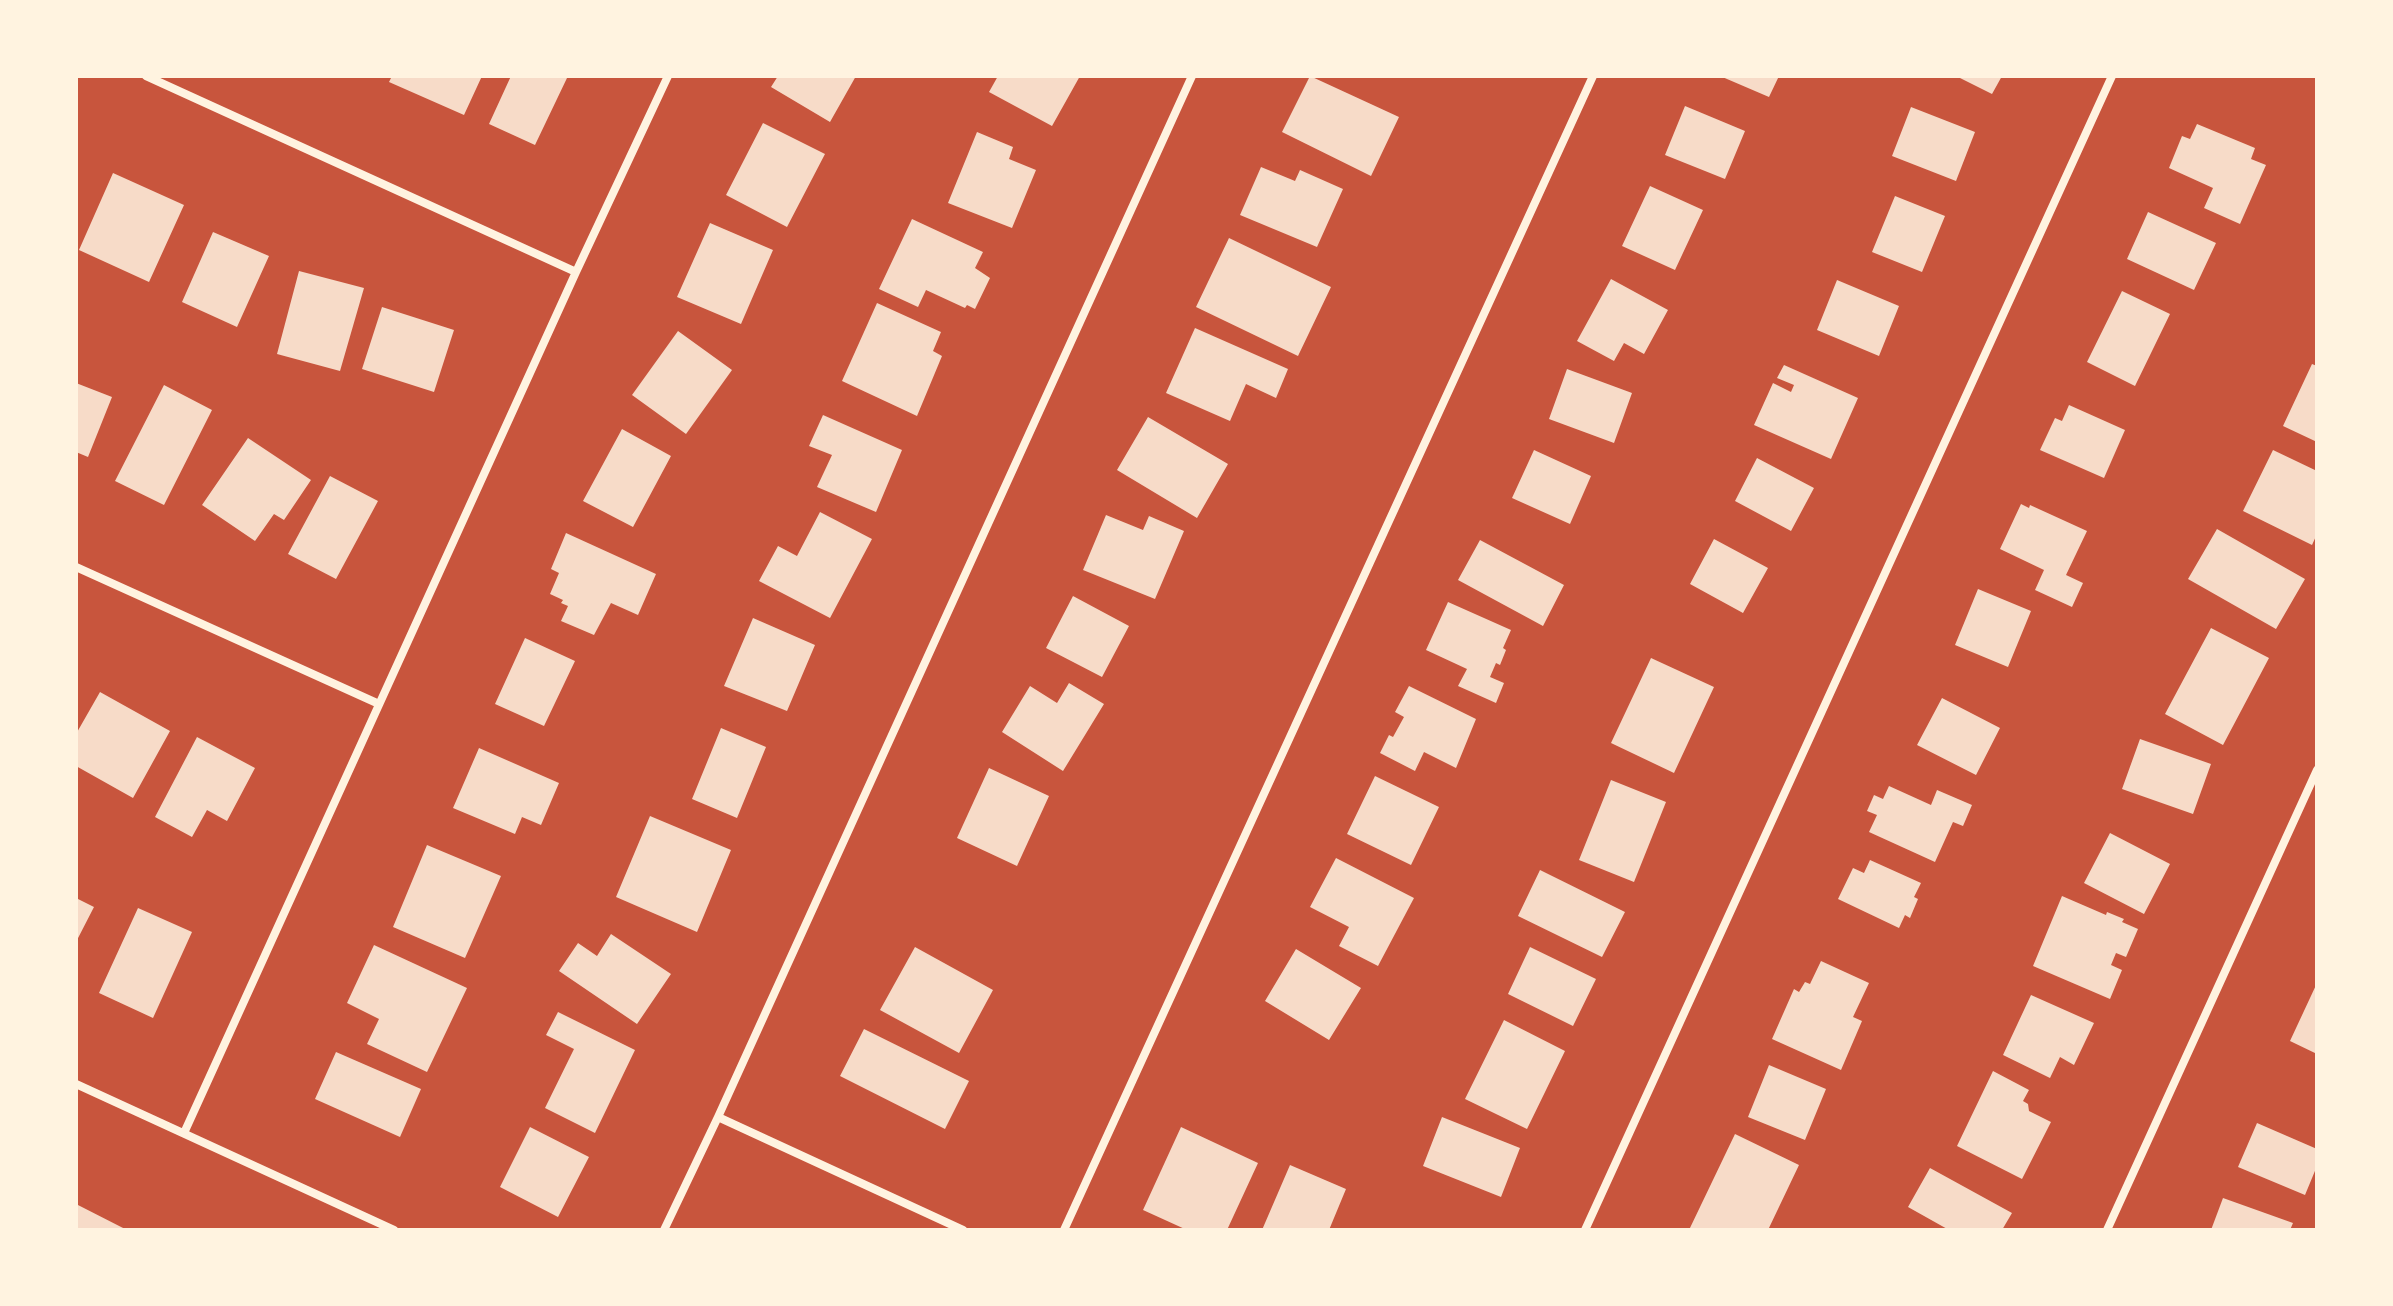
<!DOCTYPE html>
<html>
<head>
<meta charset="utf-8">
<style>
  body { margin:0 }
  #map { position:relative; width:2393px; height:1306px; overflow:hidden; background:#c8553d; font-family:"Work Sans",sans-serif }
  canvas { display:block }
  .frame { position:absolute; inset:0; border:78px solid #fff3e0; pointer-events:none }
</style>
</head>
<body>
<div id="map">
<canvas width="2393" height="1306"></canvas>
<div class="frame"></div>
</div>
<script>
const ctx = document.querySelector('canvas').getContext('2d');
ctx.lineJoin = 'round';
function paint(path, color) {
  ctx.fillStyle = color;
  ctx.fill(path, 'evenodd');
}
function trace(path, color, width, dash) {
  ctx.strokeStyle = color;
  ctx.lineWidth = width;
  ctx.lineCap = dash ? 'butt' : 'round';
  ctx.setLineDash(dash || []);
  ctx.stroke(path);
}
const building = new Path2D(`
  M 392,76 L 482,76 L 464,115 L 389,82 Z
  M 511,76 L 562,76 L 567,78 L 535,145 L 489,124 Z
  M 778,76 L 856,76 L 830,122 L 771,87 Z
  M 998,76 L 1080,76 L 1052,126 L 989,92 Z
  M 1310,76 L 1399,117 L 1371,176 L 1282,132 Z
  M 1720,76 L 1779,76 L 1769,97 Z
  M 1956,76 L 2002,76 L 1992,94 Z
  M 1685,106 L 1745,131 L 1725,179 L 1665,155 Z
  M 1911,107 L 1975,132 L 1956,181 L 1892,156 Z
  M 763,123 L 825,154 L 787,227 L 726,195 Z
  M 2197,124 L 2255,148 L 2251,159 L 2266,165 L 2240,224 L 2204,208 L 2213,188 L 2169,168 L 2182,136 L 2190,139 Z
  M 977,132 L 1013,147 L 1009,159 L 1036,170 L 1012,228 L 948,203 Z
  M 1261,167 L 1295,181 L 1300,170 L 1343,189 L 1317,247 L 1240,215 Z
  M 113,173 L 184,205 L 149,282 L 79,250 Z
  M 1650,186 L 1703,210 L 1675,270 L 1622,246 Z
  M 1895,196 L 1945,216 L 1922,272 L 1872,252 Z
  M 2148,212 L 2216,243 L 2194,290 L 2127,259 Z
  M 912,219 L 983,252 L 975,268 L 990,278 L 975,309 L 967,305 L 965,308 L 926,290 L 918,307 L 879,289 Z
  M 710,223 L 773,250 L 741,324 L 677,297 Z
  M 213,232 L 269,256 L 237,327 L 182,302 Z
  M 1229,238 L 1331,287 L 1298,356 L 1196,307 Z
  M 299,271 L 364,288 L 340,371 L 277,354 Z
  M 1611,279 L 1668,310 L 1644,354 L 1624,343 L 1614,361 L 1577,341 Z
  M 1837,280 L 1899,306 L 1879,356 L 1817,330 Z
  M 2122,291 L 2170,314 L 2135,386 L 2087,362 Z
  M 877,303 L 941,332 L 933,351 L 942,356 L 917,416 L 842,381 Z
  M 382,307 L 454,330 L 434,392 L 362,369 Z
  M 1195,328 L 1288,369 L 1276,398 L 1246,384 L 1230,421 L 1166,393 Z
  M 678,331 L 732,370 L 686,434 L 632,395 Z
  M 2312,364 L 2317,366 L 2317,442 L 2283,426 Z
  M 1784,365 L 1858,398 L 1831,459 L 1754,425 L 1773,383 L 1791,392 L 1794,385 L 1777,378 Z
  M 1567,369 L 1632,393 L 1614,443 L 1549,419 Z
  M 76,383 L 112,397 L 88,457 L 76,452 Z
  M 164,385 L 212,410 L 164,505 L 115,481 Z
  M 2069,405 L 2125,430 L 2104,478 L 2040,450 L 2055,418 L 2062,421 Z
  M 823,415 L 902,450 L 876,512 L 817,487 L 832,455 L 809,446 Z
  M 1148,417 L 1228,464 L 1197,518 L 1117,470 Z
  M 622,429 L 671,456 L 633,527 L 583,501 Z
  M 248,438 L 311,480 L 284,520 L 274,514 L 255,541 L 202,505 Z
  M 1534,450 L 1591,476 L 1570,524 L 1512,498 Z
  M 2273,450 L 2317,471 L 2317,534 L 2312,545 L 2243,511 Z
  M 1757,458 L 1814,488 L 1791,531 L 1735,501 Z
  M 330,476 L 378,501 L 336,579 L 288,554 Z
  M 2021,504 L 2029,508 L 2030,505 L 2087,531 L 2066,575 L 2083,583 L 2072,607 L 2035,590 L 2044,570 L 2000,549 Z
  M 820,512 L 872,539 L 830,618 L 759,581 L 778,546 L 797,556 Z
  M 1106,515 L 1143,530 L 1149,516 L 1184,531 L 1155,599 L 1083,570 Z
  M 2217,529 L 2305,579 L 2276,629 L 2188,579 Z
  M 566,533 L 656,574 L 638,615 L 611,603 L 594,635 L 561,621 L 568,606 L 561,603 L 563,600 L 550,594 L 559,573 L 551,569 Z
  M 1714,539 L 1768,568 L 1743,613 L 1690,584 Z
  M 1480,540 L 1564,585 L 1543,626 L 1458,580 Z
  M 1978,589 L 2031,611 L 2008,667 L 1955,645 Z
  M 1073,596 L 1129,626 L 1102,677 L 1046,648 Z
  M 1448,602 L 1511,630 L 1503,648 L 1506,650 L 1500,665 L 1496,663 L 1490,677 L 1504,683 L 1496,703 L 1458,686 L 1467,669 L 1426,650 Z
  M 753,618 L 815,645 L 787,711 L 724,686 Z
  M 2211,628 L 2269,658 L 2223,745 L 2165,714 Z
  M 525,638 L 575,661 L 544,726 L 495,704 Z
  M 1651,658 L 1714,687 L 1674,773 L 1611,743 Z
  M 1069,683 L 1104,704 L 1063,771 L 1002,732 L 1030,686 L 1057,703 Z
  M 1409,686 L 1476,719 L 1456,768 L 1424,752 L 1415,771 L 1380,753 L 1389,735 L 1393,737 L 1404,717 L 1395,712 Z
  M 100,692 L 170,731 L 133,798 L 76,766 L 76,734 Z
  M 1942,698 L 2000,728 L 1976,775 L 1917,745 Z
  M 721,728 L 766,747 L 737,818 L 692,799 Z
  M 197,737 L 255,768 L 227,821 L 207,810 L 192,837 L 155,817 Z
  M 2140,739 L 2211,764 L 2193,814 L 2122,789 Z
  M 479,748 L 559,783 L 541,825 L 522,817 L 515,834 L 453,808 Z
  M 989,768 L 1049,796 L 1017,866 L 957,838 Z
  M 1375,776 L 1439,807 L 1411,865 L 1347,834 Z
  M 1611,780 L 1666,802 L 1634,882 L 1579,860 Z
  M 1889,786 L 1931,805 L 1937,790 L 1972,805 L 1963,826 L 1953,822 L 1935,862 L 1869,832 L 1877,815 L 1867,811 L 1874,795 L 1883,799 Z
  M 650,816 L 731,850 L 697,932 L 616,897 Z
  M 2110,833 L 2170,864 L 2144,914 L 2084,883 Z
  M 427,845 L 501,876 L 465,958 L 393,927 Z
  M 1336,858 L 1414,898 L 1378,966 L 1339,946 L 1349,927 L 1310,907 Z
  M 1870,860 L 1921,883 L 1914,897 L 1918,899 L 1910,918 L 1905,915 L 1899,928 L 1838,899 L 1853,868 L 1864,873 Z
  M 1540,870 L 1625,912 L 1602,957 L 1518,916 Z
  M 2062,896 L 2106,915 L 2107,912 L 2124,919 L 2122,922 L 2138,929 L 2126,957 L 2116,953 L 2111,965 L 2122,970 L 2110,999 L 2033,966 Z
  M 76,898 L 94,907 L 76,942 Z
  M 138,908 L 192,932 L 153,1018 L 99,993 Z
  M 611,934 L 671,974 L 637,1024 L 559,971 L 578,943 L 597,956 Z
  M 374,945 L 467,988 L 427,1072 L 367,1044 L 379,1019 L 347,1003 Z
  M 915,947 L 993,990 L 959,1053 L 880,1010 Z
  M 1530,947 L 1596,979 L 1573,1026 L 1508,994 Z
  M 1296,949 L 1361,988 L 1329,1040 L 1265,1001 Z
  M 1821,961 L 1869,983 L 1853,1017 L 1862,1021 L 1841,1070 L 1772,1039 L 1794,989 L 1799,992 L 1805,982 L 1810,984 Z
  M 2317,983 L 2317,1054 L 2290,1041 Z
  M 2031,995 L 2094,1023 L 2074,1065 L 2060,1057 L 2050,1078 L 2003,1055 Z
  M 558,1012 L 635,1050 L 595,1133 L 545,1108 L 574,1049 L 546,1035 Z
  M 1504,1020 L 1565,1051 L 1527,1129 L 1465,1099 Z
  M 864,1029 L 969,1081 L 945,1129 L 840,1076 Z
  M 336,1052 L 421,1089 L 400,1137 L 315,1099 Z
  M 1769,1065 L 1826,1089 L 1805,1140 L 1748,1117 Z
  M 1993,1071 L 2029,1090 L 2023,1101 L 2028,1104 L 2029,1111 L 2051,1122 L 2022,1179 L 1957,1146 Z
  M 1442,1117 L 1520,1148 L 1501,1197 L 1423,1166 Z
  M 2257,1123 L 2317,1149 L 2317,1166 L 2305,1195 L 2238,1167 Z
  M 530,1127 L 589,1157 L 558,1217 L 500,1187 Z
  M 1181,1127 L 1258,1163 L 1227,1230 L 1187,1230 L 1143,1210 Z
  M 1735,1134 L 1799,1165 L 1768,1230 L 1689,1230 Z
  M 1290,1165 L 1346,1189 L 1329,1230 L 1262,1230 Z
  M 1930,1168 L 2012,1213 L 2002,1230 L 1949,1230 L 1908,1207 Z
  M 2223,1198 L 2293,1223 L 2290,1230 L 2211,1230 Z
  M 76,1204 L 127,1230 L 76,1230 Z`);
const minor = new Path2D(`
  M 146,76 L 576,272
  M 76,567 L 379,704
  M 76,1084 L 394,1230
  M 718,1117 L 963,1230
  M 184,1133 L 576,272 L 668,76
  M 664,1230 L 718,1117 L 1192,76
  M 1064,1230 L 1593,76
  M 1585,1230 L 2112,76
  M 2107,1230 L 2317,770`);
paint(building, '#f7dbc8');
trace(minor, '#fff3e0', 8);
</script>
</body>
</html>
